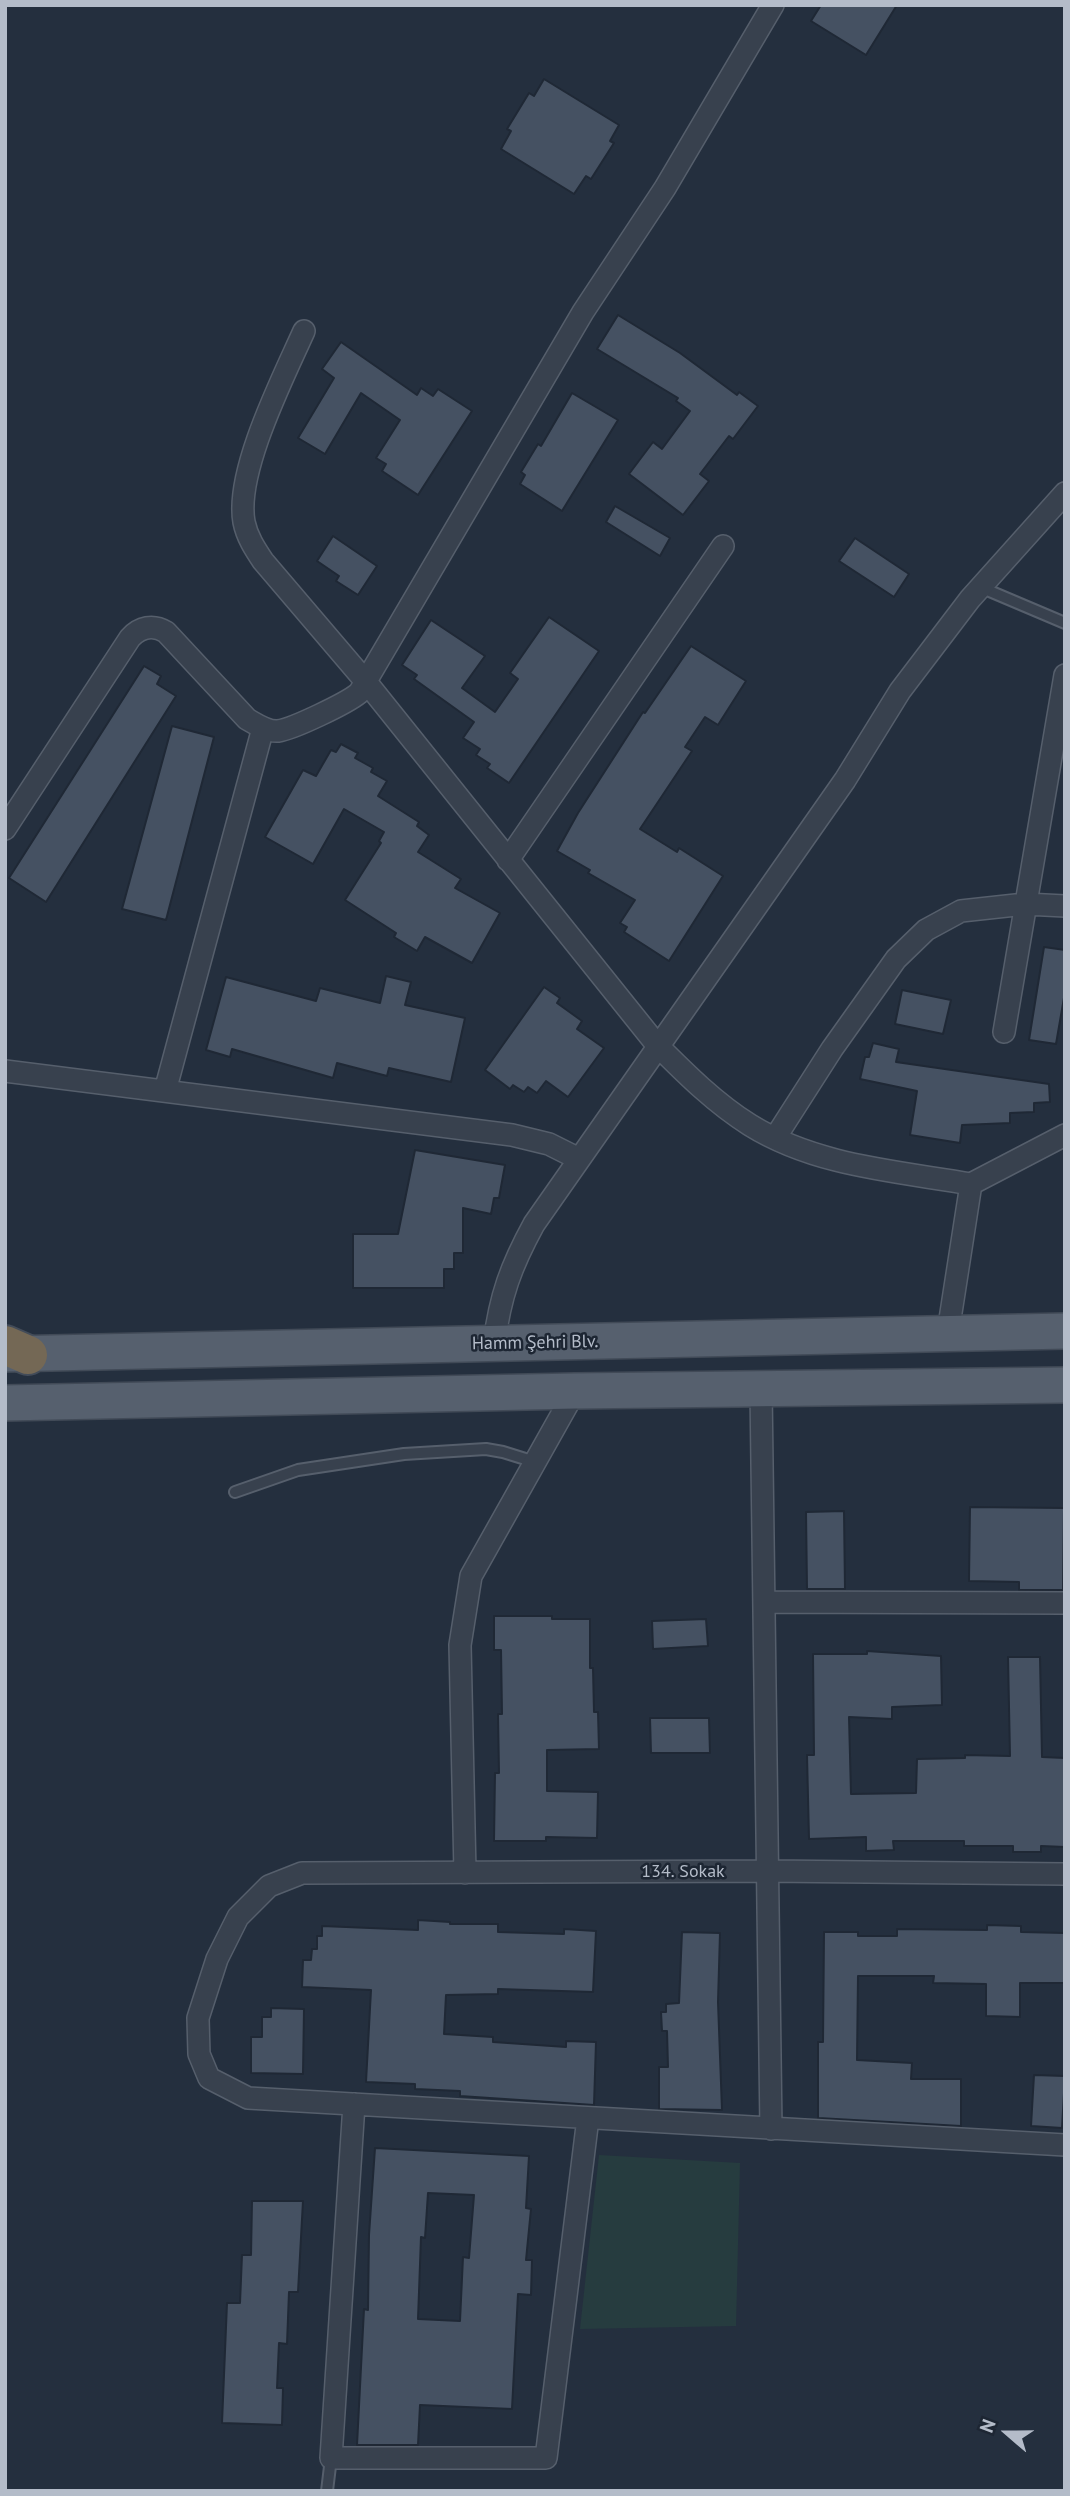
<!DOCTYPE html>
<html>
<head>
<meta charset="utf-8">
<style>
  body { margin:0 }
  #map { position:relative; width:1070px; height:2496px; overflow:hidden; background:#242f3e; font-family:"PT Sans",sans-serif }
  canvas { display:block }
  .frame { position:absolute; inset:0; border:7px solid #b4bcc9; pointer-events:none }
  .north { position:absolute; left:972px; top:2398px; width:70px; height:70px; -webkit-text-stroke:5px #1d2633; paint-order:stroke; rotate:290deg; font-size:19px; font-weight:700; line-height:28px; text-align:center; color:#b4bcc9 }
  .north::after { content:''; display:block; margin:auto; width:24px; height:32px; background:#b4bcc9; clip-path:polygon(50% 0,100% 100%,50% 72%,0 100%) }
</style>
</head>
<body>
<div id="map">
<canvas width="1070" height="2496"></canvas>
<div class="frame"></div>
<div class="north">N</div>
</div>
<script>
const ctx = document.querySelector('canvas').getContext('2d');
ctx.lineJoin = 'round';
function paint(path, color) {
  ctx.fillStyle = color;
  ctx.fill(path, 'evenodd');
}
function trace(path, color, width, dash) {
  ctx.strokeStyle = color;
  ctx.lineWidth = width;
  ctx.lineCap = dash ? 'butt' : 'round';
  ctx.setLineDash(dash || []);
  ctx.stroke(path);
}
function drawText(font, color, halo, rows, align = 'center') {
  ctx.font = font + ' "PT Sans",sans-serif';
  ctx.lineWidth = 5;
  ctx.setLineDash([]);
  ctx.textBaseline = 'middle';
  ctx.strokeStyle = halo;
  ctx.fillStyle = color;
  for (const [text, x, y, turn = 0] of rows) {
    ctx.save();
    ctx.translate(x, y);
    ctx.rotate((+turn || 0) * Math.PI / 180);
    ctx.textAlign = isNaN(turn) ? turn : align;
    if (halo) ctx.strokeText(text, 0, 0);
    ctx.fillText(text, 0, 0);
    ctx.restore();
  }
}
const green = new Path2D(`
  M 599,2155 L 740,2163 L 736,2326 L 580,2329 Z`);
const building = new Path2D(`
  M 821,5 L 897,5 L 866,55 L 811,21 Z
  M 544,79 L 619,125 L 610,141 L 614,143 L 591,179 L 586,176 L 574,194 L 501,149 L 511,131 L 507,129 L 529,93 L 534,96 Z
  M 618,315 L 680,353 L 737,395 L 739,392 L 758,406 L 733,439 L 729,436 L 700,474 L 709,481 L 683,515 L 629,474 L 653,442 L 662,449 L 690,411 L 676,401 L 678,398 L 597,349 Z
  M 341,342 L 417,395 L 421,388 L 433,396 L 438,389 L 472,411 L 418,495 L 382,471 L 386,464 L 376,458 L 400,420 L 361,393 L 325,454 L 298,438 L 334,378 L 322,369 Z
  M 572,393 L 618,420 L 562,511 L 520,484 L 525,475 L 521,472 L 538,444 L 541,446 Z
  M 615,506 L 670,538 L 660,556 L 606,522 Z
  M 333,536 L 377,566 L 358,595 L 336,581 L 339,576 L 317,561 Z
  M 855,538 L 909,574 L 894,597 L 839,561 Z
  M 549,617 L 599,651 L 509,783 L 487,768 L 490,764 L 476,755 L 480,749 L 463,738 L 474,722 L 414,679 L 417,675 L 402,665 L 431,620 L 485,656 L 462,688 L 495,712 L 518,679 L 510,673 Z
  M 691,646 L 746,681 L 718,725 L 705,717 L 685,747 L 692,751 L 640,829 L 677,852 L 679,848 L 723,876 L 669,961 L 624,932 L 627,927 L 620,923 L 635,900 L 588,873 L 590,870 L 557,851 L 578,813 L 643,712 L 645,713 Z
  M 144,666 L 161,676 L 157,684 L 176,696 L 46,902 L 9,878 Z
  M 172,726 L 214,737 L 166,920 L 122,909 Z
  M 341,744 L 358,753 L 355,758 L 373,768 L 371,772 L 387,781 L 378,796 L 419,822 L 417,826 L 429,835 L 418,852 L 461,879 L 455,888 L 500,913 L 472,963 L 425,937 L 417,951 L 394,937 L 396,933 L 345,900 L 381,843 L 379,841 L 384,832 L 344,809 L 313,864 L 265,837 L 303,770 L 316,776 L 331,750 L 336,752 Z
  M 1044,947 L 1065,950 L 1065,992 L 1056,1044 L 1029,1040 Z
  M 386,976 L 411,982 L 405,1005 L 465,1018 L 451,1082 L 389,1068 L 387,1076 L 337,1063 L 333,1078 L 232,1049 L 230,1057 L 206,1050 L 226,977 L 316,1001 L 320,988 L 380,1003 Z
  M 544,987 L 560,998 L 557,1003 L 582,1021 L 577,1029 L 604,1048 L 568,1097 L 546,1081 L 537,1093 L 528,1087 L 524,1092 L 513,1085 L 510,1089 L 485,1070 Z
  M 902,990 L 951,1000 L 943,1034 L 895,1024 Z
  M 873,1043 L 899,1049 L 896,1062 L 1049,1084 L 1050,1102 L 1034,1103 L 1034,1112 L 1010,1113 L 1010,1123 L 962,1125 L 960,1143 L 910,1135 L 917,1091 L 860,1079 L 865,1057 L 869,1057 Z
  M 415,1150 L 505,1165 L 499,1198 L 494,1198 L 491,1214 L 463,1208 L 463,1253 L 454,1253 L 454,1269 L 444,1269 L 444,1288 L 353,1288 L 353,1234 L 398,1234 Z
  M 970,1507 L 1064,1508 L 1063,1590 L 1019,1590 L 1019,1582 L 969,1581 Z
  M 844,1511 L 845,1589 L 807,1589 L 806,1512 Z
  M 494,1616 L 552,1616 L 552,1619 L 590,1619 L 590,1668 L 593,1668 L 594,1712 L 598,1712 L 599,1749 L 547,1750 L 547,1791 L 598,1792 L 597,1838 L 546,1837 L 546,1841 L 494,1841 L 495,1773 L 499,1773 L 498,1714 L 502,1714 L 501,1650 L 494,1650 Z
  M 706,1619 L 708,1646 L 653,1649 L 652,1621 Z
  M 867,1651 L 941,1656 L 942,1705 L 892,1707 L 892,1719 L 849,1717 L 851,1794 L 916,1793 L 917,1759 L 965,1758 L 965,1755 L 1010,1756 L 1008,1657 L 1040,1657 L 1042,1757 L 1065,1758 L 1065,1847 L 1041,1846 L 1041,1852 L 1013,1852 L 1013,1846 L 964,1846 L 964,1841 L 893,1841 L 894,1850 L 866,1851 L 866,1837 L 809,1839 L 807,1755 L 814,1755 L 813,1654 L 867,1654 Z
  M 650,1718 L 709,1718 L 710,1753 L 651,1753 Z
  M 418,1920 L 450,1922 L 450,1924 L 498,1924 L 498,1932 L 564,1934 L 564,1929 L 596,1931 L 593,1992 L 498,1989 L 498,1994 L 446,1995 L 444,2034 L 493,2037 L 493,2042 L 566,2047 L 566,2041 L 596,2042 L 594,2105 L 460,2096 L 460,2091 L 415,2089 L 415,2084 L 366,2082 L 371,1990 L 302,1987 L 303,1960 L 311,1960 L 312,1949 L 317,1949 L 317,1936 L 322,1936 L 322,1926 L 418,1930 Z
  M 987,1925 L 1021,1926 L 1021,1932 L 1065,1933 L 1065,1983 L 1020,1983 L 1020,2017 L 986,2016 L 986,1984 L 933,1983 L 934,1976 L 858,1976 L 857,2060 L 912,2063 L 911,2079 L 961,2079 L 961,2126 L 818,2118 L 818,2042 L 823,2042 L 824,1932 L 858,1932 L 858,1936 L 897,1936 L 897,1929 L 987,1930 Z
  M 682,1932 L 720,1933 L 718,2002 L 722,2110 L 659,2109 L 659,2067 L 668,2067 L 667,2031 L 662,2031 L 661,2012 L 666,2012 L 666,2004 L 679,2003 Z
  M 271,2008 L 304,2009 L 303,2074 L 251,2073 L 251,2037 L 262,2037 L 262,2017 L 271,2017 Z
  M 1034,2075 L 1065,2076 L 1062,2128 L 1031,2126 Z
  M 375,2148 L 529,2156 L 526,2208 L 531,2209 L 526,2260 L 532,2260 L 531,2295 L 518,2294 L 512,2409 L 420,2405 L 418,2445 L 357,2445 L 364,2309 L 368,2310 L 369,2235 ZM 428,2193 L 474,2195 L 469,2258 L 463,2257 L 460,2321 L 418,2319 L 421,2237 L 425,2238 Z
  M 252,2201 L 303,2201 L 298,2292 L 289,2292 L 287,2344 L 279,2343 L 277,2388 L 283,2388 L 282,2425 L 222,2423 L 227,2303 L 240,2303 L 242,2255 L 251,2255 Z`);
const lane = new Path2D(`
  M 980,587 L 1065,623
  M 235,1492 L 298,1470 L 404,1454 L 486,1449 L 503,1452 L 535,1462
  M 327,2491 L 331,2458`);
const street = new Path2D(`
  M 304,331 C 283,378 235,472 244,522 C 247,537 255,549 263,561 L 367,683 L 657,1045 C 686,1074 715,1103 750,1125 C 816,1166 896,1171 971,1184
  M 5,829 L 130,638 C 140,627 153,624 166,632 L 247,719 C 256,724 267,732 278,731 C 293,729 347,703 359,693 L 583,312 L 665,188 L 773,5
  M 508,860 L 723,546
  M 1004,1032 L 1065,675
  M 5,1071 L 512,1135 L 549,1144 L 579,1159
  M 165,1091 L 263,728
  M 775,1138 L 832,1049 L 896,959 L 926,930 L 961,911 L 1025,904 L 1065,906
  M 948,1332 L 971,1184 L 1065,1135
  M 494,1344 C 500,1296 511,1266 534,1224 L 845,780 L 900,691 L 970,599 L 1065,493
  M 761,1389 L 771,2129
  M 764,1602 L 1065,1603
  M 465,1873 L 460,1645 L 471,1576 L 575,1391
  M 1065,1874 L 768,1871 L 302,1873 L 269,1886 L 238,1917 L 217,1959 L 198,2018 L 199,2054 L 209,2078 L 248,2098 L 1065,2145
  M 354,2104 L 331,2458 L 546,2458 L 588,2118`);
const primary = new Path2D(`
  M 5,1354 L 1065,1331
  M 5,1403 L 575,1391 L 1065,1385`);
const highway = new Path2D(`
  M 5,1345 L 28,1355`);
const streetNames = [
  ["Hamm Şehri Blv.",535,1343,-1],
  ["134. Sokak",683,1872]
];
paint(green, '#263c3f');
paint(building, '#455162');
trace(building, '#1f2835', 2);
trace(lane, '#565f6c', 14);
trace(street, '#565f6c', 24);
trace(primary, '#414a57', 38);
trace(highway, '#434c59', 42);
trace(lane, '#38414e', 10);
trace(street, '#38414e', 21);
trace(primary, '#56606e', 35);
trace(highway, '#746855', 38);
drawText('18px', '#b4bcc9', '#1d2633', streetNames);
</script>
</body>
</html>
